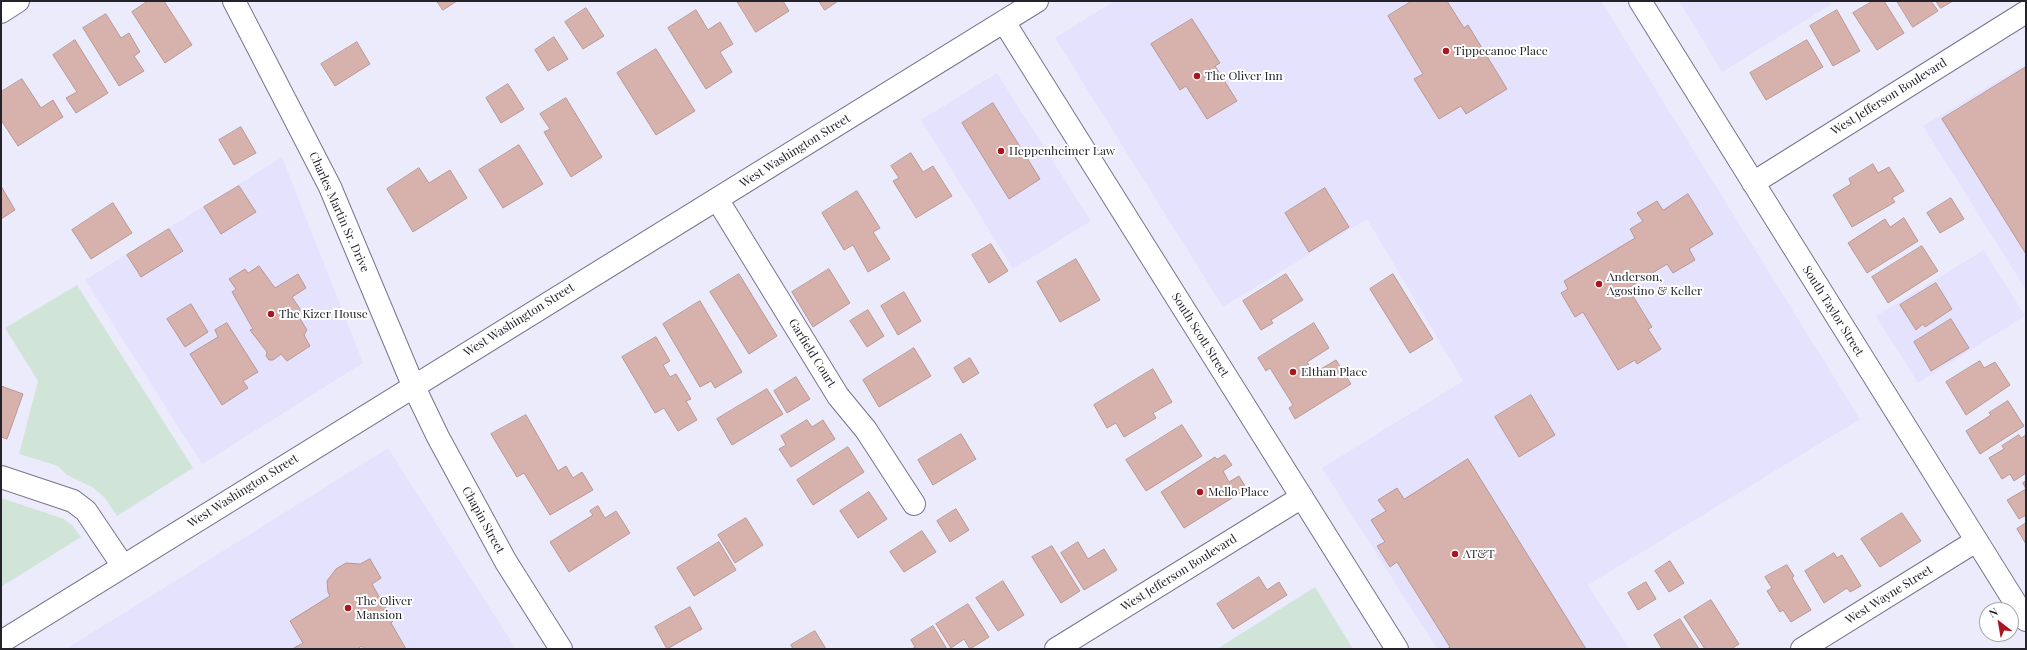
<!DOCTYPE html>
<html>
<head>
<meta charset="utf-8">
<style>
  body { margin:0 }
  #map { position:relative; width:2027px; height:650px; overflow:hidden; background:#ecebfb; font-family:"Playfair Display",serif }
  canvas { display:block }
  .frame { position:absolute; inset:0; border:2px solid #24232c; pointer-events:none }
  .north { position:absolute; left:1979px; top:602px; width:40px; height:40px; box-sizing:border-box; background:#fff; border:1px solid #a7a7ab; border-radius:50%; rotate:329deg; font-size:11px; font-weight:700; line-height:16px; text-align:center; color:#24232c }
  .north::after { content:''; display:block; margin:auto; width:14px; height:18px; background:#a91520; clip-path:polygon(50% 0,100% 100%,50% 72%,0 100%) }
</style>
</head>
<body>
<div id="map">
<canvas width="2027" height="650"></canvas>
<div class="frame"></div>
<div class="north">N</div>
</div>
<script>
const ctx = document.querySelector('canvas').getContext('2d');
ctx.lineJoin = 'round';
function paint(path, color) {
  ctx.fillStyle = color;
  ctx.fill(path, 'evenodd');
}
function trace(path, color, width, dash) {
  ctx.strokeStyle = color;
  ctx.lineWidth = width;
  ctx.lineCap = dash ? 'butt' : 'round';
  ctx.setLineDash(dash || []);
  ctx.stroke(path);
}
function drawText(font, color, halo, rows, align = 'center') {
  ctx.font = font + ' "Playfair Display",serif';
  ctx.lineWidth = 4;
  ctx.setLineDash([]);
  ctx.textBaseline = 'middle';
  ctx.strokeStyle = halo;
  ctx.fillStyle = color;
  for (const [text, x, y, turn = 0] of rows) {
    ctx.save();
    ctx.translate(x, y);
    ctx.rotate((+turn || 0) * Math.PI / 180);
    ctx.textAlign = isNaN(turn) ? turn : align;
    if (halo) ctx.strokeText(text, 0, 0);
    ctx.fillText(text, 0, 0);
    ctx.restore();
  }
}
const built = new Path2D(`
  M 1114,1 L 1601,1 L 1860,419 L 1588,585 L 1629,649 L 1437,649 L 1322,468 L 1463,381 L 1367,219 L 1223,307 L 1055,38 Z
  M 1679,1 L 1830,1 L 1832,4 L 1722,72 Z
  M 2026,64 L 2026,290 L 1923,126 Z
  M 997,73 L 1091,221 L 1013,269 L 921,120 Z
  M 282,157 L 363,363 L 202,464 L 85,280 Z
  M 1984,250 L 2025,316 L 1918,383 L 1876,316 Z
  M 388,448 L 516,649 L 66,649 Z`);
const green = new Path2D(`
  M 77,285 L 193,468 L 117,516 L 105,498 L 92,487 L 67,475 L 58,466 L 19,454 L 38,381 L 5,328 Z
  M 1,498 L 64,519 L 72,525 L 81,537 L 1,587 Z
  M 1315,587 L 1353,649 L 1217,649 Z`);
const building = new Path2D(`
  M 148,1 L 164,1 L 192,45 L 165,63 L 132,12 Z
  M 437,1 L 457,1 L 443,10 Z
  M 737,1 L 783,1 L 789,11 L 756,32 Z
  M 819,1 L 838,1 L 825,10 Z
  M 1412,1 L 1447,1 L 1464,28 L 1468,25 L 1507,89 L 1466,114 L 1461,106 L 1439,119 L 1414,79 L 1423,74 L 1388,16 Z
  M 1873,1 L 1884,1 L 1904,33 L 1877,50 L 1853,13 Z
  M 1897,1 L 1931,1 L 1938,11 L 1913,27 Z
  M 1936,1 L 1953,1 L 1941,8 Z
  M 586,8 L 604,36 L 583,49 L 565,22 Z
  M 696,10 L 708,30 L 720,22 L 733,44 L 720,52 L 732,72 L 706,89 L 668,28 Z
  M 1837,10 L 1860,51 L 1833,66 L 1810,26 Z
  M 106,14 L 121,38 L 129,33 L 140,52 L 134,56 L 144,71 L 119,86 L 83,28 Z
  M 1192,19 L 1220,63 L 1215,66 L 1237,101 L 1207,119 L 1186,86 L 1180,90 L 1151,44 Z
  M 554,37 L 568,59 L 548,71 L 535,50 Z
  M 75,40 L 108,93 L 76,113 L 66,98 L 77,92 L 53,55 Z
  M 1807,40 L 1823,67 L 1766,100 L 1750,73 Z
  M 357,42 L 370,64 L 335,86 L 321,64 Z
  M 656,49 L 695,111 L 656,135 L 617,73 Z
  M 2026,67 L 2026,254 L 1942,119 Z
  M 22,79 L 41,108 L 53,100 L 63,117 L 18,146 L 1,120 L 1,92 Z
  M 508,84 L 524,109 L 501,123 L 486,98 Z
  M 566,98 L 602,157 L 571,177 L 544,132 L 550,129 L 540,114 Z
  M 993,103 L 1040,179 L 1009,199 L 962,123 Z
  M 241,127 L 256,153 L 234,165 L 219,140 Z
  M 519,145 L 543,184 L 503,208 L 479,170 Z
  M 911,153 L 923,172 L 933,166 L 952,196 L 916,218 L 893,181 L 899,178 L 891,166 Z
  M 1873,164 L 1878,173 L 1889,167 L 1904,191 L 1892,198 L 1895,202 L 1852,227 L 1833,195 L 1851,184 L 1849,179 Z
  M 419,168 L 429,183 L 450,170 L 467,198 L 413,232 L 387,189 Z
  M 1,186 L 15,210 L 1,219 Z
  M 239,186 L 256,212 L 221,234 L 204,207 Z
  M 1325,188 L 1349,227 L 1309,252 L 1285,213 Z
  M 857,191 L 880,228 L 873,232 L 890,259 L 868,272 L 853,245 L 844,250 L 822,213 Z
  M 1688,194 L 1713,234 L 1689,249 L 1695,260 L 1673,273 L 1667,264 L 1628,288 L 1652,327 L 1648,329 L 1661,349 L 1637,364 L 1635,360 L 1618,370 L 1583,312 L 1575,317 L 1561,293 L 1568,289 L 1564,281 L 1635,238 L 1630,229 L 1643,221 L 1637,213 L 1657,201 L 1663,210 Z
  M 1951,198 L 1964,219 L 1940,233 L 1927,213 Z
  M 113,203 L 132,233 L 91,259 L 72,230 Z
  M 1904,218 L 1918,241 L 1867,273 L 1848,243 L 1885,219 L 1890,227 Z
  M 169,229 L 183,251 L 141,277 L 127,255 Z
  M 991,244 L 1008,271 L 989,283 L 972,255 Z
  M 1922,246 L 1938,271 L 1888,303 L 1872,277 Z
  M 1076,259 L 1100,300 L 1060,322 L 1037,282 Z
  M 259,266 L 275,288 L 298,274 L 306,288 L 292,297 L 300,309 L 299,317 L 307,330 L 304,335 L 310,346 L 287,361 L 281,354 L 273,360 L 269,360 L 266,356 L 267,352 L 250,330 L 253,329 L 232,292 L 236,289 L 229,279 L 245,269 L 248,273 Z
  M 829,269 L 850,303 L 813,327 L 792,292 Z
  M 739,274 L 777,336 L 749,354 L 710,292 Z
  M 1286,274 L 1303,300 L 1271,320 L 1273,323 L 1261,330 L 1243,301 Z
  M 1393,274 L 1433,339 L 1410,353 L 1370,289 Z
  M 1936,283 L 1952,309 L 1925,327 L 1923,324 L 1916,330 L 1900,305 Z
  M 904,292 L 921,321 L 898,335 L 881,306 Z
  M 700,301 L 742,372 L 715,388 L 711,381 L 700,387 L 663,324 Z
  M 191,304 L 208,332 L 185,347 L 167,319 Z
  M 868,310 L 884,336 L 867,347 L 850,321 Z
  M 1951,319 L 1969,348 L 1931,371 L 1914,342 Z
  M 227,323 L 258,372 L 243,381 L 248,388 L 222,405 L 190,354 L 218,337 L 215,330 Z
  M 1314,323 L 1329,348 L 1307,362 L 1314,373 L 1336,360 L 1351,384 L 1295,419 L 1289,408 L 1293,405 L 1270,368 L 1266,371 L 1258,358 Z
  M 656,337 L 670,361 L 663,365 L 670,377 L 676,374 L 691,399 L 686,401 L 697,420 L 678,431 L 664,408 L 655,413 L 622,357 Z
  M 914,348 L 931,376 L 879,407 L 863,380 Z
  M 970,358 L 979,373 L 963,383 L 954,368 Z
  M 1980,361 L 1984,368 L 1995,362 L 2010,385 L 1966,415 L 1946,382 Z
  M 1153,369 L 1172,402 L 1153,413 L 1156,418 L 1124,437 L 1116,423 L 1107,428 L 1094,405 Z
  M 796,377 L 810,399 L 787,413 L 774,391 Z
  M 1,386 L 23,394 L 7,439 L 1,437 Z
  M 767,389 L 783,414 L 732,445 L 717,419 Z
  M 1531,395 L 1555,435 L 1519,457 L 1495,417 Z
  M 2008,401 L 2024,426 L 1980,454 L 1966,431 L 1991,415 L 1989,413 Z
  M 526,415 L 558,471 L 566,466 L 573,478 L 582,472 L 593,490 L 550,515 L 524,473 L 517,477 L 491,434 Z
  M 807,420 L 812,427 L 823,420 L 835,439 L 791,467 L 779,449 L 786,445 L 781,436 Z
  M 1182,425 L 1202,456 L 1146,491 L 1126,460 Z
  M 961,434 L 976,459 L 933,485 L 918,460 Z
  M 2019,435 L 2021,438 L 2026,435 L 2026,473 L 2014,481 L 2010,474 L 2002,479 L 1989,458 L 2004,449 L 2002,446 Z
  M 848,447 L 864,472 L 813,505 L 797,480 Z
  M 1225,455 L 1232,465 L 1223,471 L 1229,482 L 1239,476 L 1245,486 L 1238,491 L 1240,493 L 1184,528 L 1161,492 L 1215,457 L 1217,459 Z
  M 1468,459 L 1586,649 L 1447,649 L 1450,647 L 1397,562 L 1390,567 L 1377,546 L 1385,542 L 1371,520 L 1386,511 L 1378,500 L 1397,488 L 1404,499 Z
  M 2026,481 L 2026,515 L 2019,519 L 2007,500 L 2026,489 L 2023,483 Z
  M 869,492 L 887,519 L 858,538 L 840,511 Z
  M 598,506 L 605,518 L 616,511 L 630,533 L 569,572 L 550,542 L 593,515 L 590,511 Z
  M 956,509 L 969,530 L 950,542 L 937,521 Z
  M 1902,513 L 1921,541 L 1880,567 L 1861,539 Z
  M 746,518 L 763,545 L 735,563 L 718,535 Z
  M 2026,523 L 2026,544 L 2017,529 Z
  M 922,531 L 936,552 L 904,572 L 890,552 Z
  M 719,542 L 736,570 L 694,596 L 677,568 Z
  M 1078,542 L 1088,559 L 1104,549 L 1117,570 L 1084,590 L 1061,553 Z
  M 1052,546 L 1080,591 L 1061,603 L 1032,557 Z
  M 1834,553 L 1837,558 L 1842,555 L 1861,586 L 1850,592 L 1847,588 L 1824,603 L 1805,571 Z
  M 370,559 L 381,578 L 372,584 L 393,621 L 391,623 L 406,649 L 364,649 L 362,646 L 357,649 L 292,649 L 303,643 L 290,621 L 330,596 L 328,592 L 327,581 L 336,569 L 346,563 L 360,564 Z
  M 1670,561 L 1684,583 L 1669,592 L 1655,571 Z
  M 1787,565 L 1794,576 L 1792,578 L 1811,610 L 1791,622 L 1783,610 L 1780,612 L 1767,591 L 1772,588 L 1765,577 Z
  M 1259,577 L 1267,590 L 1279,582 L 1287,595 L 1233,629 L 1217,604 Z
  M 1003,581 L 1024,615 L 998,631 L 976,598 Z
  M 1646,582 L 1656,599 L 1638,610 L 1628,593 Z
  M 1711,600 L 1739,644 L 1731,649 L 1705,649 L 1684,617 Z
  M 968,604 L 989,637 L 970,649 L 964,639 L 951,648 L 936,624 Z
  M 690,607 L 702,629 L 667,649 L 655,627 Z
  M 1680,619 L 1699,649 L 1662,649 L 1654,635 Z
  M 933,626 L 947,649 L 912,649 L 915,647 L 911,640 Z
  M 815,631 L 826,649 L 793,649 L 791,645 Z`);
const minor = new Path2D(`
  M 1640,1 L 2026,620
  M 1,12 L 18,1
  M 1004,22 L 1397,649
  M 1753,183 L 2026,12
  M 717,199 L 838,396 L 866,430 L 914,504
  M 1,477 L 73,501 L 86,511 L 123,566
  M 1,642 L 1037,1
  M 1056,649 L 1302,497
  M 1802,649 L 1976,541`);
const major = new Path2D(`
  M 234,1 L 330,187 L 413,385 L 438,437 L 506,562 L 561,649`);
const markers = [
  [1446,51,4,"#a91520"],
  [1197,76,4,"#a91520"],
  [1001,151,4,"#a91520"],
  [1599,284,4,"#a91520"],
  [271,314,4,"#a91520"],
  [1293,372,4,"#a91520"],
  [1200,492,4,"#a91520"],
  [1455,554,4,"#a91520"],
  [348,608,4,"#a91520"]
];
const poiNames = [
  ["Tippecanoe Place",1454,51],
  ["The Oliver Inn",1205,76],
  ["Heppenheimer Law",1009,151],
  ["Anderson,",1607,277],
  ["Agostino & Keller",1607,291],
  ["The Kizer House",279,314],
  ["Elthan Place",1301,372],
  ["Mello Place",1208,492],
  ["AT&T",1463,554],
  ["The Oliver",356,601],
  ["Mansion",356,615]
];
const streetNames = [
  ["West Jefferson Boulevard",1889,97,-32],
  ["West Washington Street",795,151,-32],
  ["Charles Martin Sr. Drive",339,212,66],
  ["South Taylor Street",1833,311,58],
  ["West Washington Street",519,320,-32],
  ["South Scott Street",1200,335,58],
  ["Garfield Court",812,353,58],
  ["West Washington Street",243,491,-32],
  ["Chapin Street",483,520,61],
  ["West Jefferson Boulevard",1179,573,-32],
  ["West Wayne Street",1889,595,-32]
];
paint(built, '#e5e2fe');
paint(green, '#d0e5d8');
paint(building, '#d7b1ac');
trace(building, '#b79995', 1);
trace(minor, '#77748c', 24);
trace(major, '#77748c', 24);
trace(minor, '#fff', 22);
trace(major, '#fff', 22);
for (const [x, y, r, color] of markers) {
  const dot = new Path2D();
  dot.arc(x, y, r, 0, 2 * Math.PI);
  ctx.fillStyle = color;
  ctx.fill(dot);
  trace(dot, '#fff', 1.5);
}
drawText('12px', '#24232c', '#fff', poiNames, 'left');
drawText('12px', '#24232c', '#fff', streetNames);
</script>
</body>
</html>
